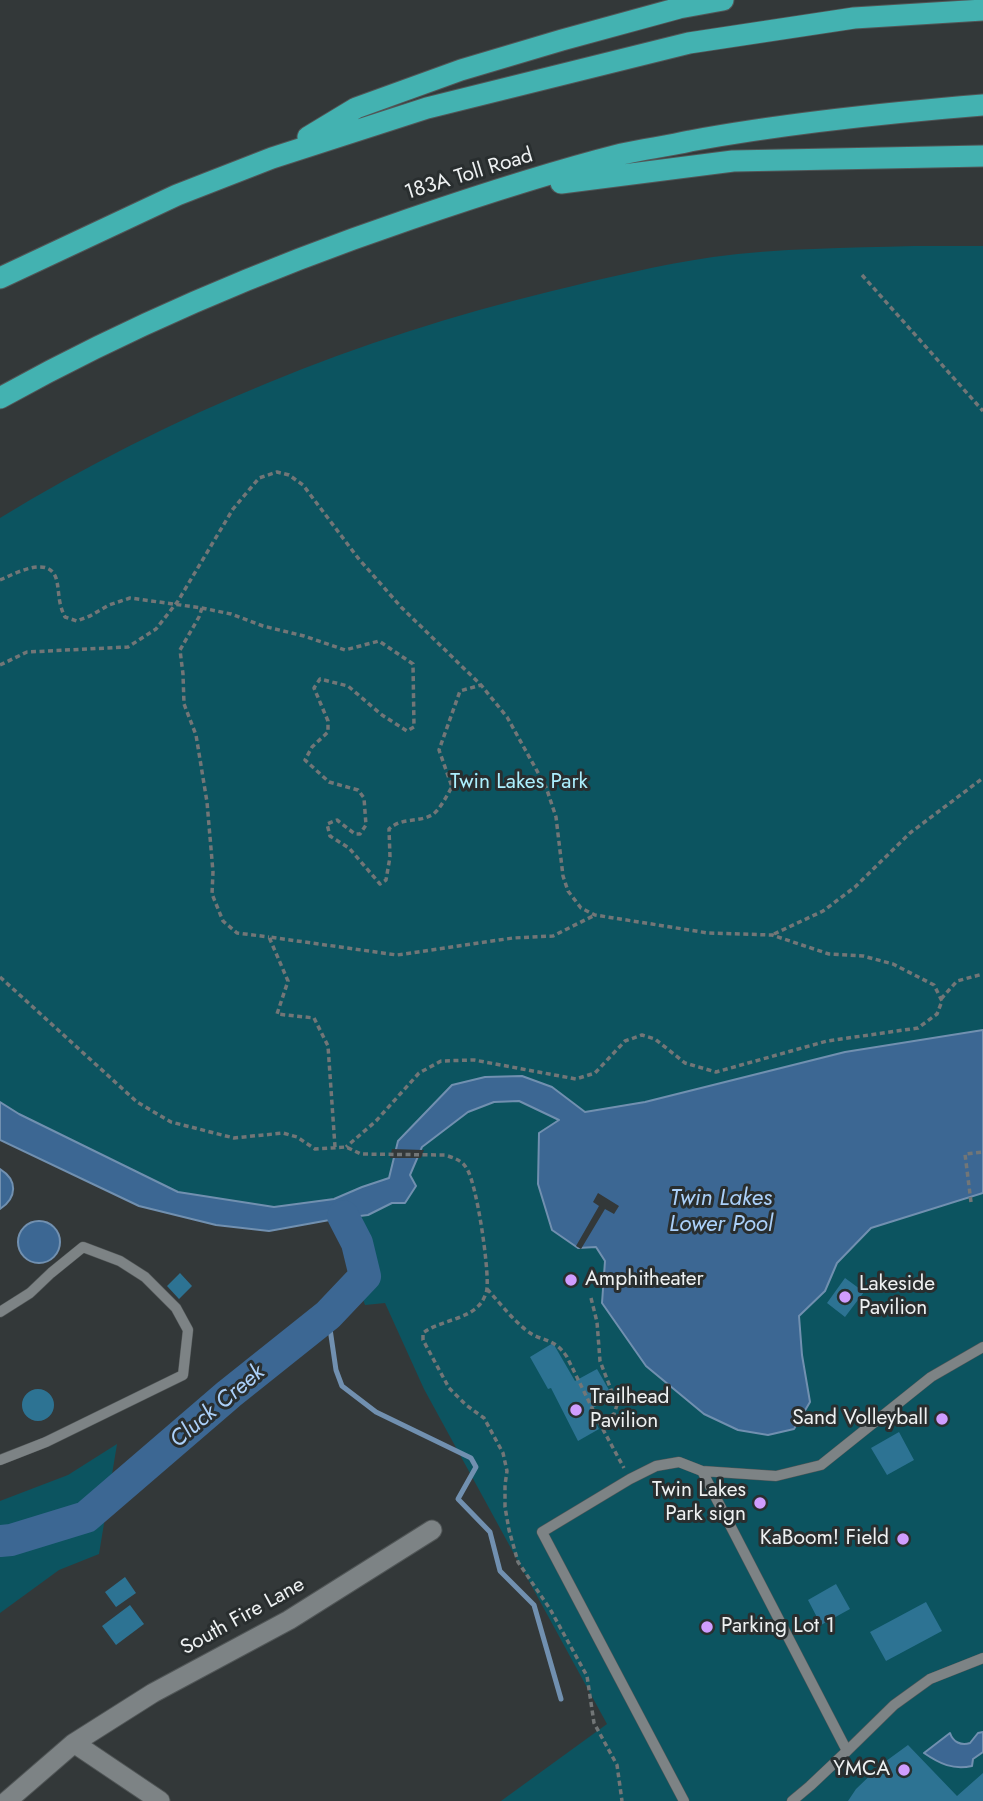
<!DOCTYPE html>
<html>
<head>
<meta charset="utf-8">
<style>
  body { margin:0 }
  canvas { display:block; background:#333839 }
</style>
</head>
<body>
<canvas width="983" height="1801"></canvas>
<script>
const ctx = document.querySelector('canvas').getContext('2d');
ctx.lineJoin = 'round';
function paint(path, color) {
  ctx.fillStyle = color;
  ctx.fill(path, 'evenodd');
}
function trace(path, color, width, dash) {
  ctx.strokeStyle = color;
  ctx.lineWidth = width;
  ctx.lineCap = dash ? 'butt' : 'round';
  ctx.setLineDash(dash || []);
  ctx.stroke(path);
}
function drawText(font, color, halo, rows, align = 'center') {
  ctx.font = font + ' Jost,sans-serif';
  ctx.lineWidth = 6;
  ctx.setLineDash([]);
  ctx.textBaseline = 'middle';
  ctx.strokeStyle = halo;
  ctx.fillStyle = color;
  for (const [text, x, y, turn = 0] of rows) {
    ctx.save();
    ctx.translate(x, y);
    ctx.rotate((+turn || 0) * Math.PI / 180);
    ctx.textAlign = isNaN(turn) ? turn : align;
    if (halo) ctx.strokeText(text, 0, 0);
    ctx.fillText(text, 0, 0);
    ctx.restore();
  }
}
const green = new Path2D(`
  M 914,246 L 983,246 L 983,1801 L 501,1801 L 607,1724 L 424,1389 L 385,1303 L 365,1305 L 335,1219 L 314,1201 L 274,1207 L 178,1192 L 19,1114 L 0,1102 L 0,518 C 171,414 357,338 552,291 C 605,278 659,265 713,257 C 779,248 848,248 914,246 Z
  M 117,1444 L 99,1554 L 59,1570 L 0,1613 L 0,1501 L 68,1475 Z`);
const water = new Path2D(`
  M 983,1030 L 983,1193 L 871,1228 L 837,1263 L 825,1291 L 799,1316 L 802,1355 L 810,1402 L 794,1429 L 768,1435 L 738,1430 L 704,1414 L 646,1366 L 602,1303 L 605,1261 L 596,1247 L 578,1248 L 552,1230 L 538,1184 L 539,1133 L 559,1120 L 519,1101 L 494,1102 L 468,1112 L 422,1147 L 410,1175 L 416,1186 L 405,1203 L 392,1203 L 368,1215 L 335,1219 L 269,1231 L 216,1225 L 139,1206 L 0,1140 L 0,1102 L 19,1114 L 178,1192 L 274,1207 L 334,1199 L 362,1187 L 389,1178 L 398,1141 L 452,1085 L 485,1077 L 522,1076 L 552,1087 L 585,1112 L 645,1102 L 845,1052 Z
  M 0,1169 C 18,1180 17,1198 0,1209 Z
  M18 1242a21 21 0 1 1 42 0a21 21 0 1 1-42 0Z
  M 983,1732 L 983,1752 L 973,1759 L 972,1766 C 953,1770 940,1764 924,1753 L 950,1733 C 953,1742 961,1746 970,1743 L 978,1733 Z`);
const pier = new Path2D(`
  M 392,1149 L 424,1150 L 421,1158 L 390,1158 Z
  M 598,1193 L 619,1206 L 614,1214 L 605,1209 L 581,1249 L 576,1246 L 599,1206 L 593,1202 Z`);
const stream = new Path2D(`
  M 328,1315 L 336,1370 L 342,1386 L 376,1412 L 471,1458 L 476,1467 L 458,1499 L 490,1532 L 500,1571 L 534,1605 L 561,1699`);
const river = new Path2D(`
  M 0,1541 L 11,1540 L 86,1517 L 229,1394 L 328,1315 L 365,1276 L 357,1243 L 343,1216`);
const building = new Path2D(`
  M 180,1273 L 192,1286 L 179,1299 L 167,1286 Z
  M 845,1278 L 864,1292 L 845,1317 L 827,1303 Z
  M 553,1343 L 575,1381 L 597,1369 L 613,1397 L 589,1410 L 599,1429 L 578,1441 L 551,1388 L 548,1389 L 530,1357 Z
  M22 1405a16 16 0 1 1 32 0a16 16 0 1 1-32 0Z
  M 899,1432 L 914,1460 L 887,1475 L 871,1448 Z
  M 125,1577 L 136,1593 L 116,1607 L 105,1592 Z
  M 836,1584 L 850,1609 L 821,1625 L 808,1600 Z
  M 926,1602 L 942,1631 L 886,1661 L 870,1632 Z
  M 130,1605 L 144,1624 L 116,1645 L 102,1626 Z
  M 908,1745 L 957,1796 L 983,1773 L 983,1801 L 848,1801 L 856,1789 L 882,1764 Z`);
const path = new Path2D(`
  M 862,275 L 983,411
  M 0,580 C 14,574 48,555 56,578 C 60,592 57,601 65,617 L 77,621 L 90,616 L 109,605 L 130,598 L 202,608 L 231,614 L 263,626 L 304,636 L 345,650 L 379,641 L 413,664 L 414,727 L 407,731 L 382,715 L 348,686 L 320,679 L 314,688 L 328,721 L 328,732 L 312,747 L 305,760 L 329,782 L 358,790 L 364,798 L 366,825 L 360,834 L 355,834 L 337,820 L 327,824 L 330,836 L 349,848 L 380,884 L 386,880 L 390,857 L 389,829 C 402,817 417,823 432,815 C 440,810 447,795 452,787 L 439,750 L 460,691 L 481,685
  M 202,608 L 199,617 L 180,650 L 183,674 L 184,704 L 196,735 L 207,802 L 213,872 L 212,894 L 223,921 L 237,933 L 269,937
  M 0,665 L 27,652 L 128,647 L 156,629 L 178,601 L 233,509 L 259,478 L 277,472 L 289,475 L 303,485 L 358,558 L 401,607 L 481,685 L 507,717 L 546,787 L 556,817 L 563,876 L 568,891 L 581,908 L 595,915 L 708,933 L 772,935 L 829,954 L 863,956 L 893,964 L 934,985 L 942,1001 L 937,1014 L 918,1028 L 827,1041 L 716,1072 L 685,1063 L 655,1039 L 642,1035 L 625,1041 L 595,1073 L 576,1079 L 474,1060 L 441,1061 L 419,1073 L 376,1121 L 346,1147
  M 774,934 L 823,911 L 855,887 L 910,833 L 983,778
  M 0,977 L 137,1102 L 171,1122 L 234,1138 L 283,1133 L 297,1137 L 315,1149 L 346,1147 L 361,1154 L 445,1155 C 454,1158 462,1160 467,1169 C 477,1185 489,1268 487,1288 C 487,1292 484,1299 481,1303 C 468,1320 440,1320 423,1333 L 423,1340 L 449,1388 L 466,1405 L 484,1418 L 503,1453 L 507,1471 L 505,1485 L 505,1507 L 509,1530 L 518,1562 L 550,1609 L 587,1676 L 594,1723 L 617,1765 L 622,1801
  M 941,999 L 957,981 L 983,974
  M 335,1147 L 328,1046 L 314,1018 L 277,1014 L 288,981 L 269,937 L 397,955 L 513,938 L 553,936 L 595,915
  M 971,1202 L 965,1154 L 983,1152
  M 487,1289 C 500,1303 512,1319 526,1330 C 542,1343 553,1336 567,1357 L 600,1424 L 624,1468
  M 591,1298 L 597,1322 L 600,1361 L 617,1405 L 614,1414 L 600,1424`);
const lane = new Path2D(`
  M 0,1312 L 30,1293 L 51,1273 L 83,1247 L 120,1261 L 145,1277 L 176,1308 L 188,1330 L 183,1375 L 46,1442 L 0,1460
  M 847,1751 L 894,1705 L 930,1679 L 983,1658
  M 684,1801 L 542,1532 L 630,1479 L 656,1466 L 679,1462 L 702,1471
  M 792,1801 L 810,1786 L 847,1751 L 702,1471 L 776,1476 L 821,1465 L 931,1377 L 983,1347`);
const street = new Path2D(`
  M 74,1743 L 160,1801
  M 7,1801 L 74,1743 L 153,1693 L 289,1620 L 432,1530`);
const highway = new Path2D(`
  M 308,137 L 356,108 L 461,70 L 562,40 L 679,8 L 723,0
  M 561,183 L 733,161 L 983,156
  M 0,278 L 177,195 L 272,158 L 427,108 L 689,43 L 854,18 L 983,10
  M 0,398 C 131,325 269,267 410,219 C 480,195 551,172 622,154 C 645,149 668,146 690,141 C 787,123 885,113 983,105`);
const markers = [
  [571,1280,7,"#d09dff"],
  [845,1297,7,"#d09dff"],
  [576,1410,7,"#d09dff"],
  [942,1419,7,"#d09dff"],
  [760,1503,7,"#d09dff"],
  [903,1539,7,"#d09dff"],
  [707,1627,7,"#d09dff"],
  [904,1770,7,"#d09dff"]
];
const streetNames = [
  ["183A Toll Road",469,175,-17],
  ["South Fire Lane",243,1617,-29]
];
const parkNames = [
  ["Twin Lakes Park",519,783]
];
const poiNames = [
  ["Amphitheater",585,1280],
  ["Lakeside",859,1285],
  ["Pavilion",859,1309],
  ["Trailhead",590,1398],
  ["Pavilion",590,1422],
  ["Sand Volleyball",928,1419,"right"],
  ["Twin Lakes",746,1491,"right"],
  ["Park sign",746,1515,"right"],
  ["KaBoom! Field",889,1539,"right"],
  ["Parking Lot 1",721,1627],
  ["YMCA",890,1770,"right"]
];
const waterNames = [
  ["Twin Lakes",721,1199],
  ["Lower Pool",721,1225],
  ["Cluck Creek",218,1407,-40]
];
paint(green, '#0c5460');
paint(water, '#3c6793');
trace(water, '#7190b0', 2);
paint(pier, '#333839');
trace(stream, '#7190b0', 5);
trace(river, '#3c6793', 32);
paint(building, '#2d7393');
trace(lane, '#515657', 11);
trace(street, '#515657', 21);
trace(highway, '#515657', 23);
trace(path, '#727677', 3.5, [5, 3.5]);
trace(lane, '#7d8385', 10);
trace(street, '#7d8385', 19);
trace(highway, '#43b2b1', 21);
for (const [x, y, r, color] of markers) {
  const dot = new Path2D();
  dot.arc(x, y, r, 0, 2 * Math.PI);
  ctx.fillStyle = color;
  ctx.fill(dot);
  trace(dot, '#292e2f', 2.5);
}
drawText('21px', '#eef1f2', '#292e2f', streetNames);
drawText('21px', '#aceffd', '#292e2f', parkNames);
drawText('21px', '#eef1f2', '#292e2f', poiNames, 'left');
drawText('italic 23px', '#abd0f9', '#292e2f', waterNames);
</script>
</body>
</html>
